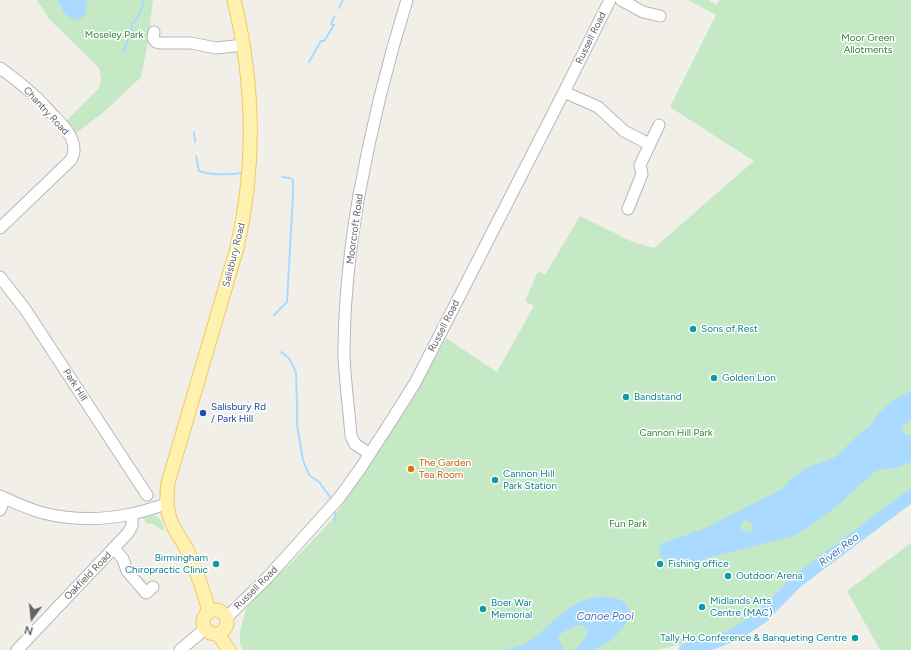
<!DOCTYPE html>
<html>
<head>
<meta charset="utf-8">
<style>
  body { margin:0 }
  #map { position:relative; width:911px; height:650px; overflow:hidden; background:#f1efe8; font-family:Figtree,sans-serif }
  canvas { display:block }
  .north { position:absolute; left:12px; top:598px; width:40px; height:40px; -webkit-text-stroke:3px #fff; paint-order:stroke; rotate:195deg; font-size:11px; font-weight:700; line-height:16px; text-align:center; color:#5f6368 }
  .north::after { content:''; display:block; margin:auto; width:14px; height:18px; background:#5f6368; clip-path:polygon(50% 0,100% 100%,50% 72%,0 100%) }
</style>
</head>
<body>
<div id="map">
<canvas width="911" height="650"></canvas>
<div class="north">N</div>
</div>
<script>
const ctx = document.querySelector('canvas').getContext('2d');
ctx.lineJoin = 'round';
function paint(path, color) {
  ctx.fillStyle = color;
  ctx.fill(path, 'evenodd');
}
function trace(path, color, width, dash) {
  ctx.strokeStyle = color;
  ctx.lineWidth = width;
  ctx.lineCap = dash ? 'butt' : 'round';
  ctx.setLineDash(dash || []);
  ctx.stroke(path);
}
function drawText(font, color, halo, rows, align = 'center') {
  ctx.font = font + ' Figtree,sans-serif';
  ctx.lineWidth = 3;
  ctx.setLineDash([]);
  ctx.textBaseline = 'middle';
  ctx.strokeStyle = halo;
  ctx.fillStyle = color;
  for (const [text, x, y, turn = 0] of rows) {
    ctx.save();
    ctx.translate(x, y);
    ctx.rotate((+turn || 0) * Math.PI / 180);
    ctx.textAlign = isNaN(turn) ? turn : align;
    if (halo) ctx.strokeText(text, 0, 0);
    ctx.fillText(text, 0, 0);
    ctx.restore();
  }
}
const green = new Path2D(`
  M 37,0 L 153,0 L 148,41 L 141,77 L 105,111 L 76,133 L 66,121 L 99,88 L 101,78 L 99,68 L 49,19 Z
  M 688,0 L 708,0 L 716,5 L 720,0 L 911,0 L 911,491 L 793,579 L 757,616 L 732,632 L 658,650 L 243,650 L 240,644 L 240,632 L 246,609 L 267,584 L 288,566 L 331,521 L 346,498 L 369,466 L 394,427 L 446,338 L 497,372 L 534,306 L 525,301 L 538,271 L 545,275 L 580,216 L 633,242 L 654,248 L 754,161 L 670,107 L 716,15 Z
  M 153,515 C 160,517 162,522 164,528 L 164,530 L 162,530 L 153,524 L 146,523 L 144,518 L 145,517 Z
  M 911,543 L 911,650 L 880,650 L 847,591 Z`);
const water = new Path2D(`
  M 58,0 L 88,0 L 87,1 L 85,15 L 78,20 C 65,18 63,11 58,0 Z
  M 911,391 L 911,420 L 903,426 L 902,431 L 905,434 L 911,436 L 911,462 L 896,468 L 883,469 L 874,472 L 837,506 L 809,527 L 793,536 L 688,563 L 676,563 L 676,561 L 675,563 L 674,563 L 674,560 L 673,563 L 671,562 L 672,559 L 671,562 L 669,562 L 669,558 L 668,561 L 666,561 L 667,558 L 665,560 L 663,559 L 665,556 L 662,558 L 661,557 L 663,554 L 661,556 L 660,554 L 662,552 L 659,552 L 659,551 L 662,550 L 659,549 L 660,545 L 663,543 L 706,528 L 784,488 L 790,480 L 806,468 L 829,460 L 837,456 L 858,435 L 869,427 L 880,412 L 893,400 ZM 745,520 L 749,521 L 753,525 L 753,528 L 752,531 C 742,534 736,526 745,520 Z
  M 597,597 C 613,596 625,597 631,614 L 627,622 L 613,639 L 595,650 L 574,650 C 582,644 587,639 588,629 C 579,623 576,625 567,630 C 562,633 560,633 558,639 L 561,645 L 566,650 L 503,650 C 512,648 522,646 530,641 C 534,638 538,634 542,631 C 560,616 572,601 597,597 Z`);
const stream = new Path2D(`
  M 339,8 L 343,0
  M 123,52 L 129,38 L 132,25 L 139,15 L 144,0
  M 309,62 L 321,41 L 324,41 L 334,25 L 331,24 L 334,17
  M 194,132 L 195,142
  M 196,156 L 199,171 C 210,175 229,175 241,173
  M 274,315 L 287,302 L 293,195 L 293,180 L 290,178 L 282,177
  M 281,352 L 288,357 L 293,365 L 296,373 L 297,403 L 297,425 L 303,460 L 309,475 L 319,482 L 330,497
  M 335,513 L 336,523`);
const river = new Path2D(`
  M 685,650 L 706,645 L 734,635 L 762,617 L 796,582 L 911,496`);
const minor = new Path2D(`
  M 621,0 L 643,12 L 660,16
  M 154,32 L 153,38 L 156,42 L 160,43 L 191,43 L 216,48 L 244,45
  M 0,68 C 13,77 25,87 36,97 C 43,104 49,111 56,118 C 62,124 69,131 72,140 C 75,147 75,153 71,160 L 0,228
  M 564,92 L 598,107 L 624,131 L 649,144
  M 628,209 L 642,174 L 640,165 L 659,125
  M 0,277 L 25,309 L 147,495
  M 370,454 L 355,444 L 351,436 C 349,409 345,382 344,355 C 344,301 350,247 359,195 C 371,129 387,64 407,0
  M 0,496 C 14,502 28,509 43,513 C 71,520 103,520 131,514 C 143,512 155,507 167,504
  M 0,510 L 5,498
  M 114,548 L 123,559 L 127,571 L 146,593 L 153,587
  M 226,618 L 267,578 L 339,498 L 360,469 L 393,418 L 415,383 L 433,348 L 564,92 L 610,0
  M 17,650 L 128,533 L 132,526 L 132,514
  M 180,650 L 205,629`);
const major = new Path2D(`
  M203 622a12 12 0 1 1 24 0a12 12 0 1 1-24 0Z
  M 209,612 C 204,591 196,570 187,550 C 183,542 177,534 173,526 C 166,512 166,498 168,483 L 237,248 C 256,166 254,82 234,0
  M 218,634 L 229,650`);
const markers = [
  [693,329,4,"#0f9aa8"],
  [714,378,4,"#0f9aa8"],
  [626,397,4,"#0f9aa8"],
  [203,413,4,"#1a4fb4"],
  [411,469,4,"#e8710a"],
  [495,480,4,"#0f9aa8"],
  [216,564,4,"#0f9aa8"],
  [660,564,4,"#0f9aa8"],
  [728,576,4,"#0f9aa8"],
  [702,607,4,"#0f9aa8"],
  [483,609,4,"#0f9aa8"],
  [855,638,4,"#0f9aa8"]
];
const parkNames = [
  ["Moseley Park",114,35],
  ["Moor Green",868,38],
  ["Allotments",868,50],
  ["Cannon Hill Park",676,433],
  ["Fun Park",628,524]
];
const streetNames = [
  ["Russell Road",591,38,-64],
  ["Chantry Road",46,111,47],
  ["Moorcroft Road",355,229,-82],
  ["Salisbury Road",234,255,-76],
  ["Russell Road",444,326,-63],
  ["Park Hill",75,385,57],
  ["Oakfield Road",88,576,-46],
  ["Russell Road",256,588,-45]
];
const cultureNames = [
  ["Sons of Rest",701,329],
  ["Golden Lion",722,378],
  ["Bandstand",634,397],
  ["Cannon Hill",503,474],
  ["Park Station",503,486],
  ["Birmingham",208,558,"right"],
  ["Chiropractic Clinic",208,570,"right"],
  ["Fishing office",668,564],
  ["Outdoor Arena",736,576],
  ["Midlands Arts",710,601],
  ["Centre (MAC)",710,613],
  ["Boer War",491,603],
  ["Memorial",491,615],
  ["Tally Ho Conference & Banqueting Centre",847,638,"right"]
];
const transitNames = [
  ["Salisbury Rd",211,407],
  ["/ Park Hill",211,419]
];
const foodNames = [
  ["The Garden",419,463],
  ["Tea Room",419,475]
];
const waterNames = [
  ["River Rea",839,550,-37],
  ["Canoe Pool",605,617]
];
paint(green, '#c5e8c5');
paint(water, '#aadaff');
trace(stream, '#aadaff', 2);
trace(river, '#aadaff', 13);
trace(minor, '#b5b8bc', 13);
trace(major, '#f2c960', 15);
trace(minor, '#fff', 11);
trace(major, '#fff2af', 13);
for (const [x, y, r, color] of markers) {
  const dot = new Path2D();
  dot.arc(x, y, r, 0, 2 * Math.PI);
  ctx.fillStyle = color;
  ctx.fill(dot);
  trace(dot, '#fff', 1.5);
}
drawText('10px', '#348238', '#fff', parkNames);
drawText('10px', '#5f6368', '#fff', streetNames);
drawText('10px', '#0d838f', '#fff', cultureNames, 'left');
drawText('10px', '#164399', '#fff', transitNames, 'left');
drawText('10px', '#c56008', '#fff', foodNames, 'left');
drawText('italic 11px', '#4174aa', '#fff', waterNames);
</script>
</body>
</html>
